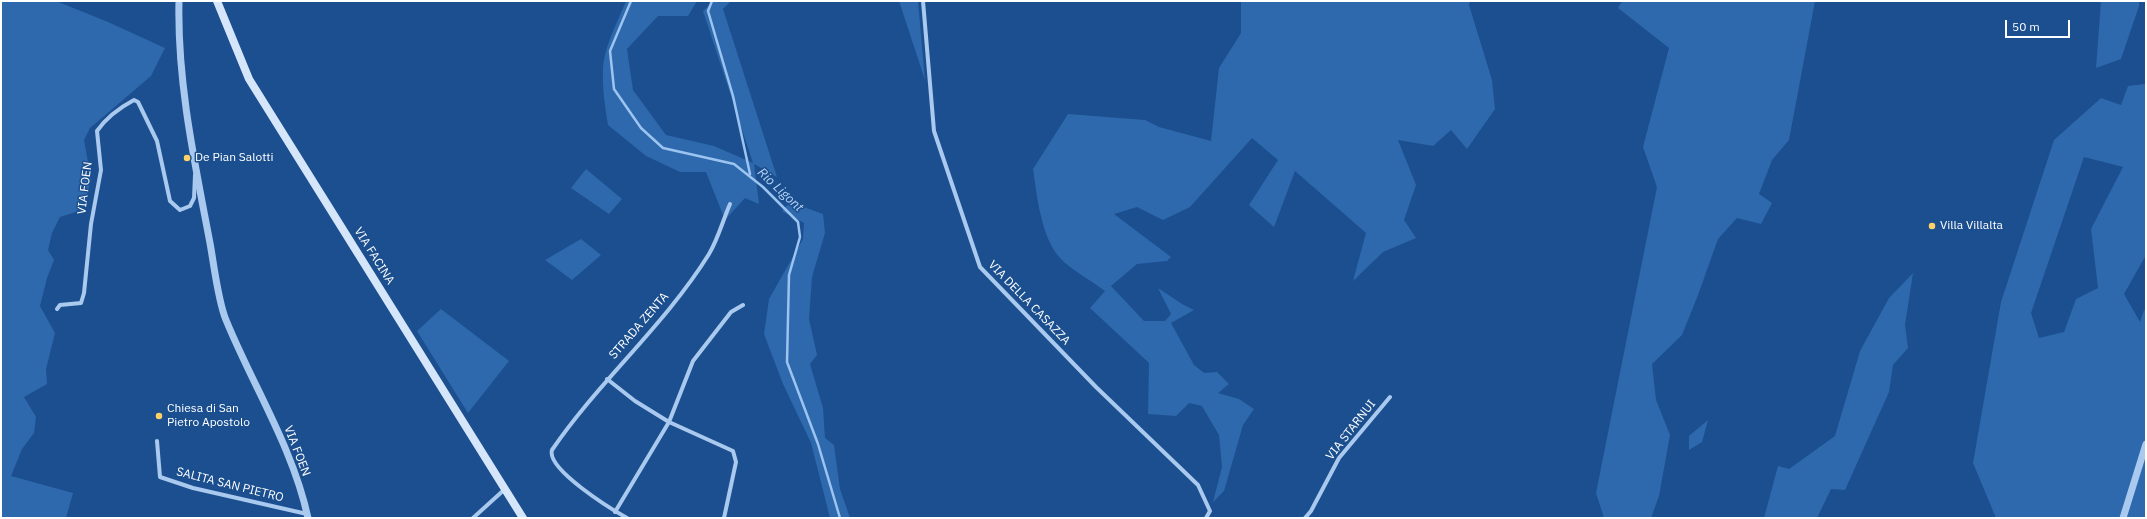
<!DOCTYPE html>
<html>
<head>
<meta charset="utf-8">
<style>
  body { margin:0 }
  #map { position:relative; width:2147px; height:519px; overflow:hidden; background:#1b4f8f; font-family:"IBM Plex Sans",sans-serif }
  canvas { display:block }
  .frame { position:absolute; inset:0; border:2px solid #fff; pointer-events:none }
  .scale { position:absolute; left:2005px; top:20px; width:65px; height:18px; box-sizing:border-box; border:2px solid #fff; border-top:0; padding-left:5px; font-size:12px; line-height:14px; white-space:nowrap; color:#fff; -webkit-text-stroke:3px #1b4f8f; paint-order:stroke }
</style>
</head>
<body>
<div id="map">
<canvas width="2147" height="519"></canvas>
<div class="frame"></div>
<div class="scale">50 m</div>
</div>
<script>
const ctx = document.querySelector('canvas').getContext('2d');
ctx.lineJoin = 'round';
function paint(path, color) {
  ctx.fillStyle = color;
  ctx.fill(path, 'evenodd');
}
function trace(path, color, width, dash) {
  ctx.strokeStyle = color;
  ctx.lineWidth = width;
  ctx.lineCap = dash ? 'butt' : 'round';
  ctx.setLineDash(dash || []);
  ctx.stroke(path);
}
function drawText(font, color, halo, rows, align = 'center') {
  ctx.font = font + ' "IBM Plex Sans",sans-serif';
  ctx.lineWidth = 3;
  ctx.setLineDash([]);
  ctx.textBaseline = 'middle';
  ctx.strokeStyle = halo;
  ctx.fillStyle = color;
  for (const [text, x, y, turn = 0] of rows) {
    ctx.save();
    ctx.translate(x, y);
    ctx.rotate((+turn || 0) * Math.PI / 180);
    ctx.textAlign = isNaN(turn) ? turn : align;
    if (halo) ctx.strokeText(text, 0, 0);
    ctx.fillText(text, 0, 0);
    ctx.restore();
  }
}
const green = new Path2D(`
  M 1,1 L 56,1 L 108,22 L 165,48 L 151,76 L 90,128 L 84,140 L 91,179 L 86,200 L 76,212 L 60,217 L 52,233 L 48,250 L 54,260 L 47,278 L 40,306 L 55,333 L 46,369 L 47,384 L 24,397 L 36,417 L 34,433 L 22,449 L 11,476 L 73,493 L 66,518 L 1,518 Z
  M 626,1 L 697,1 L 688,16 L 658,16 L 627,49 L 633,90 L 666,135 L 714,146 L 753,163 L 703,11 L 714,1 L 731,1 L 723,9 L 777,177 L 754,164 L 759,204 L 745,198 L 725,220 L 706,172 L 680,172 L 646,156 L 608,125 C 605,106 602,88 603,69 C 604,47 618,21 626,1 Z
  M 899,1 L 918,1 L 925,80 Z
  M 1241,1 L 1470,1 L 1469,5 L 1492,80 L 1495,109 L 1467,149 L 1451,130 L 1433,146 L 1398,140 L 1416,185 L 1404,220 L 1416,238 L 1383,252 L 1353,281 L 1366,233 L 1295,171 L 1274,227 L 1249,205 L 1278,160 L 1252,138 L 1190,207 L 1163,220 L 1137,207 L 1114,214 L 1171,257 L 1167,261 L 1137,264 L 1111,286 L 1144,321 L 1165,321 L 1171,314 L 1158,288 L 1182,304 L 1194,310 L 1171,323 L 1194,365 L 1204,373 L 1217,372 L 1229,384 L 1218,393 L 1239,399 L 1254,409 L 1243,425 L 1224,491 L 1213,502 L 1222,467 L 1219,435 L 1202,406 L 1189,403 L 1176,416 L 1148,414 L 1149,363 L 1090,308 L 1105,291 C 1092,281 1071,270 1060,258 C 1041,237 1037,196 1033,169 L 1068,114 L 1145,120 L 1159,127 L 1211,141 L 1219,68 L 1241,33 Z
  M 1622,1 L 1815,1 L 1789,140 L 1772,160 L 1759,194 L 1772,203 L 1761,224 L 1737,218 L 1718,239 L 1698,295 L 1682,335 L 1652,364 L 1656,400 L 1670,435 L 1659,496 L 1651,518 L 1604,518 L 1596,493 L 1657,187 L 1643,147 L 1669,48 L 1618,8 Z
  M 2101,1 L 2139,1 L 2139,6 L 2121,59 L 2096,68 Z
  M 2146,81 L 2146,255 L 2124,294 L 2140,322 L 2144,310 L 2146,311 L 2146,518 L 1996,518 L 1973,463 L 2001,302 L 2054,140 L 2101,98 L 2121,105 L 2128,86 L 2145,84 ZM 2084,157 L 2123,167 L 2091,229 L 2098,288 L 2076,299 L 2064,332 L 2039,338 L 2031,313 Z
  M 586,169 L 622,199 L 609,214 L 571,188 Z
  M 790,202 L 823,214 L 825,233 L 812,277 L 809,319 L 817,355 L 810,364 L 823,408 L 825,438 L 834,445 L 840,489 L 850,518 L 830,518 L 811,443 L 783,384 L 764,334 L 769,299 L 803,239 L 804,223 L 782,211 Z
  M 581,239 L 601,255 L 572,280 L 545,260 Z
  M 1913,273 L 1905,325 L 1908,348 L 1893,365 L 1889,392 L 1845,490 L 1831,489 L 1817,518 L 1764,518 L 1778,466 L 1789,469 L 1835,436 L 1860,351 L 1889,298 Z
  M 441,309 L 509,361 L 468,413 L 417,331 Z
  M 1708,420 L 1702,442 L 1689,450 L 1689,436 Z`);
const stream = new Path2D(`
  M 631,1 L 610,51 L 614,89 L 641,128 L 663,148 L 734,164 L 763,187 L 798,222 L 800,237 L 789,275 L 787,362 L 818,444 L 840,518
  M 712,1 L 708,11 L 733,96 L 750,174`);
const minor = new Path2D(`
  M 923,1 L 934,131 L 980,267 L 1096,387 L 1198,485 L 1210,511 L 1206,518
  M 57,309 L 60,305 L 81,303 L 84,293 L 91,224 L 101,170 L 97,131 C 106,118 119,108 134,100 L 138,102 L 157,141 L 170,201 L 180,210 L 190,206 L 194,198 L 195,175
  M 607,379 L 635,401 L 669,422 L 733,451 L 736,462 L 724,518
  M 157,441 L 160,477 L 193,488 L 307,514
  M 615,512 L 669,422 L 693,361 L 731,312 L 743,305
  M 473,518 L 505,489
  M 627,518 C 611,509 546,469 552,450 C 599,381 665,325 709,254 C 718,239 723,220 730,204
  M 1305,518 L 1311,511 L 1339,458 L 1390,397`);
const tertiary = new Path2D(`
  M 179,1 C 177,82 195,164 210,243 C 214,265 218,301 226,320 C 253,386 293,448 308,518
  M 2123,518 L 2146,444`);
const secondary = new Path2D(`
  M 217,1 L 249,79 L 523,518`);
const markers = [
  [187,158,4,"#ffd166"],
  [1932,226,4,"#ffd166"],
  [159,416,4,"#ffd166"]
];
const poiNames = [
  ["De Pian Salotti",195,158],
  ["Villa Villalta",1940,226],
  ["Chiesa di San",167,409],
  ["Pietro Apostolo",167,423]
];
const streetNames = [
  ["VIA FOEN",85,188,-83],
  ["VIA FACINA",374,256,58],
  ["VIA DELLA CASAZZA",1029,303,46],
  ["STRADA ZENTA",639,326,-49],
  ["VIA STARNUI",1351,430,-52],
  ["VIA FOEN",297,451,69],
  ["SALITA SAN PIETRO",230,485,14]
];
const waterNames = [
  ["Rio Ligont",780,190,43]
];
paint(green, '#2e69ad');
trace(stream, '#9cc4f0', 2.5);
trace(minor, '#a9c9ee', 4);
trace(tertiary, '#a9c9ee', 7);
trace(secondary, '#d6e6fa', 8);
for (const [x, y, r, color] of markers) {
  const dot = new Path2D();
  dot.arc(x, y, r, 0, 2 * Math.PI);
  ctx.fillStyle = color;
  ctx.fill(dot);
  trace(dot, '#1b4f8f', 1.5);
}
drawText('12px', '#fff', '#1b4f8f', poiNames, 'left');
drawText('12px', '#fff', '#1b4f8f', streetNames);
drawText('italic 13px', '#b5d3f5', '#1b4f8f', waterNames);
</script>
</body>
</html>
